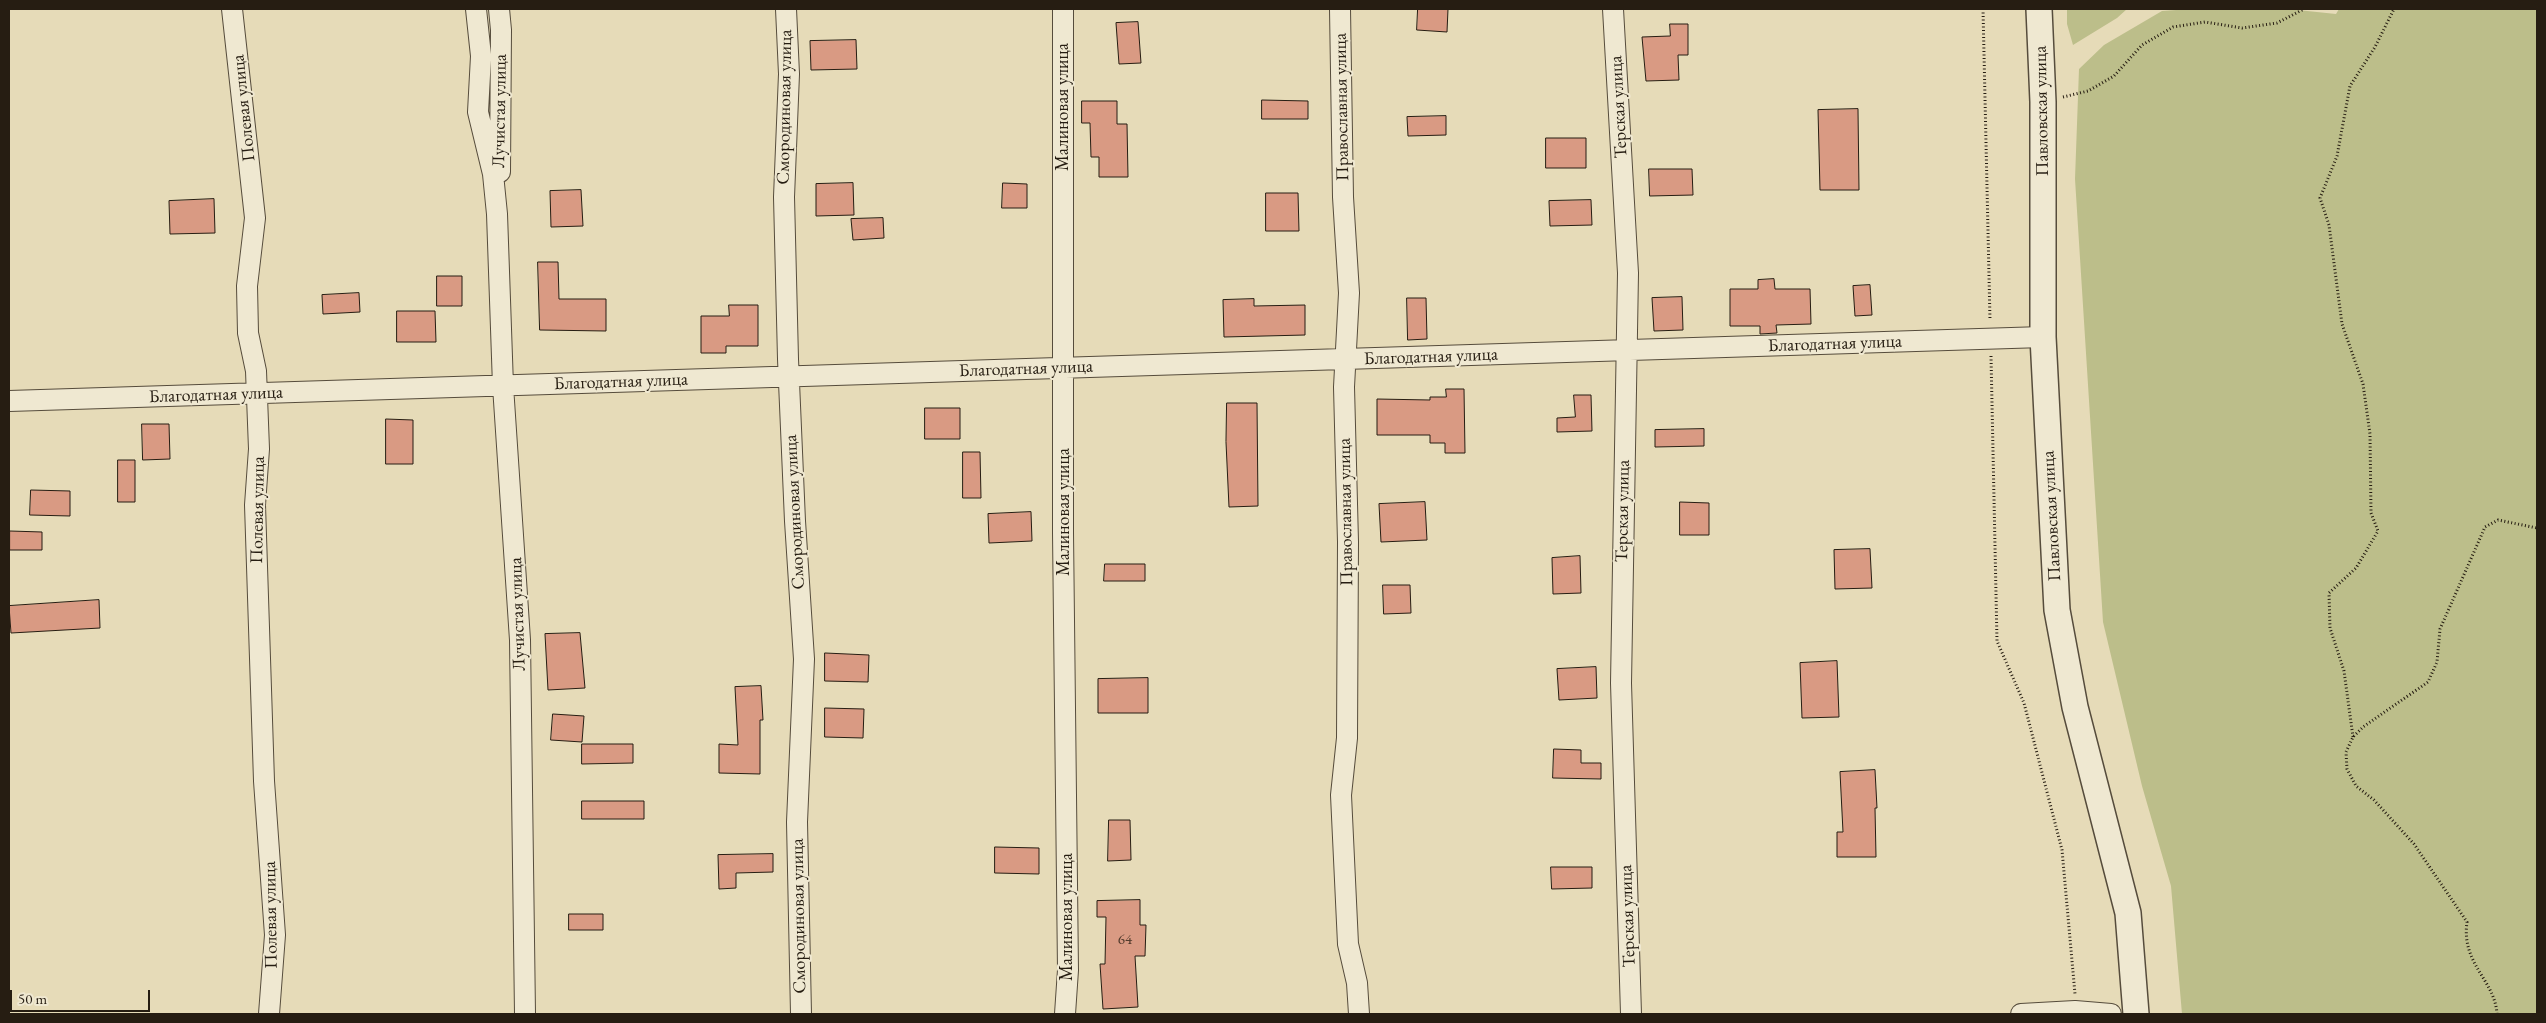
<!DOCTYPE html>
<html>
<head>
<meta charset="utf-8">
<style>
  body { margin:0 }
  #map { position:relative; width:2546px; height:1023px; overflow:hidden; background:#e6dbb8; font-family:"EB Garamond",serif }
  canvas { display:block }
  .frame { position:absolute; inset:0; border:10px solid #261d12; pointer-events:none }
  .scale { position:absolute; left:10px; top:990px; width:140px; height:22px; box-sizing:border-box; border:2px solid #261d12; border-top:0; padding-left:6px; font-size:15px; line-height:18px; white-space:nowrap; color:#261d12; -webkit-text-stroke:4px #efe8d1; paint-order:stroke }
</style>
</head>
<body>
<div id="map">
<canvas width="2546" height="1023"></canvas>
<div class="frame"></div>
<div class="scale">50 m</div>
</div>
<script>
const ctx = document.querySelector('canvas').getContext('2d');
ctx.lineJoin = 'round';
function paint(path, color) {
  ctx.fillStyle = color;
  ctx.fill(path, 'evenodd');
}
function trace(path, color, width, dash) {
  ctx.strokeStyle = color;
  ctx.lineWidth = width;
  ctx.lineCap = dash ? 'butt' : 'round';
  ctx.setLineDash(dash || []);
  ctx.stroke(path);
}
function drawText(font, color, halo, rows, align = 'center') {
  ctx.font = font + ' "EB Garamond",serif';
  ctx.lineWidth = 4;
  ctx.setLineDash([]);
  ctx.textBaseline = 'middle';
  ctx.strokeStyle = halo;
  ctx.fillStyle = color;
  for (const [text, x, y, turn = 0] of rows) {
    ctx.save();
    ctx.translate(x, y);
    ctx.rotate((+turn || 0) * Math.PI / 180);
    ctx.textAlign = isNaN(turn) ? turn : align;
    if (halo) ctx.strokeText(text, 0, 0);
    ctx.fillText(text, 0, 0);
    ctx.restore();
  }
}
const green = new Path2D(`
  M 2067,9 L 2127,9 L 2117,18 L 2073,45 L 2067,24 Z
  M 2190,9 L 2288,9 L 2336,14 L 2339,9 L 2537,9 L 2537,1014 L 2182,1014 L 2171,886 L 2142,786 L 2103,622 L 2075,179 L 2079,69 L 2104,45 L 2162,11 Z`);
const building = new Path2D(`
  M 1418,9 L 1448,9 L 1447,32 L 1417,30 Z
  M 1138,22 L 1141,63 L 1119,64 L 1116,23 Z
  M 1670,24 L 1688,24 L 1688,55 L 1678,55 L 1679,80 L 1646,81 L 1642,37 L 1670,36 Z
  M 856,40 L 857,69 L 811,70 L 810,41 Z
  M 1262,100 L 1308,101 L 1308,119 L 1262,119 Z
  M 1082,101 L 1117,101 L 1117,124 L 1127,124 L 1128,177 L 1099,177 L 1099,157 L 1091,157 L 1090,123 L 1082,123 Z
  M 1858,109 L 1859,190 L 1820,190 L 1818,110 Z
  M 1446,116 L 1446,135 L 1408,136 L 1407,117 Z
  M 1546,138 L 1586,138 L 1586,168 L 1546,168 Z
  M 1649,169 L 1692,169 L 1693,195 L 1650,196 Z
  M 853,183 L 854,215 L 816,216 L 816,184 Z
  M 1003,183 L 1027,184 L 1027,208 L 1002,208 Z
  M 581,190 L 583,226 L 551,227 L 550,191 Z
  M 1266,193 L 1298,193 L 1299,231 L 1266,231 Z
  M 214,199 L 215,233 L 170,234 L 169,201 Z
  M 1591,200 L 1592,225 L 1550,226 L 1549,201 Z
  M 883,218 L 884,238 L 853,240 L 851,219 Z
  M 538,262 L 558,262 L 559,299 L 606,299 L 606,331 L 540,330 Z
  M 437,276 L 462,276 L 462,306 L 437,306 Z
  M 1774,279 L 1775,289 L 1810,289 L 1811,324 L 1776,325 L 1777,333 L 1760,334 L 1760,326 L 1730,326 L 1730,289 L 1758,289 L 1758,280 Z
  M 1870,285 L 1872,315 L 1855,316 L 1853,286 Z
  M 359,293 L 360,312 L 323,314 L 322,295 Z
  M 1682,297 L 1683,330 L 1654,331 L 1652,298 Z
  M 1407,298 L 1426,298 L 1427,339 L 1408,340 Z
  M 1254,299 L 1254,306 L 1305,305 L 1305,335 L 1224,337 L 1223,300 Z
  M 729,305 L 758,305 L 758,346 L 726,346 L 726,353 L 701,353 L 701,316 L 729,316 Z
  M 397,311 L 435,311 L 436,342 L 397,342 Z
  M 1446,389 L 1464,389 L 1465,453 L 1445,453 L 1445,443 L 1430,443 L 1430,435 L 1377,435 L 1377,399 L 1430,400 L 1430,397 L 1446,397 Z
  M 1574,395 L 1591,395 L 1592,431 L 1557,432 L 1557,418 L 1575,417 Z
  M 1227,403 L 1257,403 L 1258,506 L 1229,507 L 1226,442 Z
  M 925,408 L 960,408 L 960,439 L 925,439 Z
  M 386,419 L 413,420 L 413,464 L 386,464 Z
  M 142,424 L 169,424 L 170,459 L 143,460 Z
  M 1704,429 L 1704,446 L 1655,447 L 1655,430 Z
  M 963,452 L 980,452 L 981,498 L 963,498 Z
  M 118,460 L 135,460 L 135,502 L 118,502 Z
  M 31,490 L 70,491 L 70,516 L 30,515 Z
  M 1425,502 L 1427,540 L 1381,542 L 1379,504 Z
  M 1680,502 L 1709,503 L 1709,535 L 1680,535 Z
  M 1031,512 L 1032,541 L 989,543 L 988,514 Z
  M 10,531 L 42,532 L 42,550 L 10,550 Z
  M 1870,549 L 1872,588 L 1835,589 L 1834,550 Z
  M 1580,556 L 1581,593 L 1553,594 L 1552,558 Z
  M 1105,564 L 1145,564 L 1145,581 L 1104,581 Z
  M 1383,585 L 1410,585 L 1411,613 L 1384,614 Z
  M 99,600 L 100,628 L 11,633 L 9,606 Z
  M 580,633 L 585,688 L 548,690 L 545,634 Z
  M 825,653 L 869,655 L 868,682 L 825,681 Z
  M 1837,661 L 1839,717 L 1802,718 L 1800,663 Z
  M 1596,667 L 1597,698 L 1559,700 L 1557,669 Z
  M 1148,678 L 1148,713 L 1098,713 L 1098,679 Z
  M 761,686 L 763,720 L 760,720 L 760,774 L 719,773 L 719,744 L 738,745 L 735,687 Z
  M 825,708 L 864,709 L 863,738 L 825,737 Z
  M 553,714 L 584,716 L 582,742 L 551,740 Z
  M 582,744 L 633,744 L 633,763 L 582,764 Z
  M 1554,749 L 1581,750 L 1581,763 L 1601,763 L 1601,779 L 1553,778 Z
  M 1875,770 L 1877,808 L 1875,808 L 1876,857 L 1837,857 L 1837,832 L 1843,832 L 1840,772 Z
  M 582,801 L 644,801 L 644,819 L 582,819 Z
  M 1109,820 L 1130,820 L 1131,860 L 1108,861 Z
  M 995,847 L 1039,848 L 1039,874 L 995,873 Z
  M 773,854 L 773,872 L 736,873 L 736,888 L 719,889 L 718,855 Z
  M 1551,867 L 1592,867 L 1592,888 L 1552,889 Z
  M 1140,900 L 1140,925 L 1146,925 L 1145,956 L 1135,956 L 1138,1007 L 1103,1009 L 1100,964 L 1105,964 L 1106,917 L 1097,917 L 1097,901 Z
  M 569,914 L 603,914 L 603,930 L 569,930 Z`);
const path = new Path2D(`
  M 1983,9 L 1990,320
  M 2063,97 L 2088,91 L 2114,76 L 2142,45 L 2173,27 L 2205,22 L 2242,28 L 2277,23 L 2304,9
  M 1991,356 L 1997,641 L 2024,703 L 2062,850 L 2075,994
  M 2353,737 L 2344,671 L 2330,628 L 2329,593 L 2356,568 L 2378,531 L 2371,513 L 2370,434 L 2363,384 L 2342,324 L 2329,225 L 2320,198 L 2337,156 L 2350,86 L 2375,47 L 2394,9
  M 2497,1014 C 2495,980 2461,964 2467,922 L 2414,844 L 2374,800 L 2356,786 L 2347,769 L 2346,752 L 2353,737 L 2363,727 L 2428,682 L 2437,662 L 2440,629 L 2485,527 L 2498,520 L 2537,528`);
const minor = new Path2D(`
  M 232,9 L 255,218 L 247,286 L 248,333 L 256,371 L 259,449 L 255,505 L 264,781 L 275,935 L 269,1014
  M 476,9 L 481,56 L 478,112 L 493,174 L 497,214 L 503,386 L 520,640 L 525,1014
  M 499,9 L 501,30 L 500,172
  M 786,9 L 789,74 L 784,197 L 788,359 L 795,521 L 804,659 L 797,822 L 801,1014
  M 1063,9 L 1063,533 L 1068,970 L 1065,1014
  M 1340,9 L 1343,197 L 1349,293 L 1344,387 L 1348,542 L 1347,738 L 1341,795 L 1348,944 L 1357,983 L 1359,1014
  M 1613,9 L 1628,273 L 1621,683 L 1631,1014
  M 9,401 L 2043,337
  M 2021,1014 L 2075,1011 L 2111,1014`);
const tertiary = new Path2D(`
  M 2039,9 L 2043,102 L 2043,337 L 2057,610 L 2075,707 L 2128,913 L 2136,1014`);
const numberNames = [
  ["64",1125,940]
];
const streetNames = [
  ["Смородиновая улица",785,107,-89],
  ["Малиновая улица",1063,107,-90],
  ["Православная улица",1342,107,-91],
  ["Терская улица",1619,107,-93],
  ["Полевая улица",244,108,-96],
  ["Лучистая улица",500,111,-89],
  ["Павловская улица",2042,111,-91],
  ["Благодатная улица",1835,344,-2],
  ["Благодатная улица",1431,357,-2],
  ["Благодатная улица",1026,369,-2],
  ["Благодатная улица",621,382,-2],
  ["Благодатная улица",216,395,-2],
  ["Полевая улица",258,510,-89],
  ["Терская улица",1623,511,-89],
  ["Смородиновая улица",795,512,-93],
  ["Малиновая улица",1064,512,-90],
  ["Православная улица",1346,512,-91],
  ["Павловская улица",2052,516,-93],
  ["Лучистая улица",518,614,-92],
  ["Полевая улица",271,915,-91],
  ["Смородиновая улица",799,916,-91],
  ["Терская улица",1628,916,-92],
  ["Малиновая улица",1067,917,-90]
];
paint(green, '#bcbe8a');
paint(building, '#d99a83');
trace(building, '#261d12', 1);
trace(minor, '#564c3c', 22);
trace(tertiary, '#564c3c', 28);
trace(path, '#261d12', 3, [1, 2.5]);
trace(minor, '#efe8d1', 20);
trace(tertiary, '#efe8d1', 25);
drawText('15px', '#533c2e', null, numberNames);
drawText('18px', '#261d12', '#efe8d1', streetNames);
</script>
</body>
</html>
